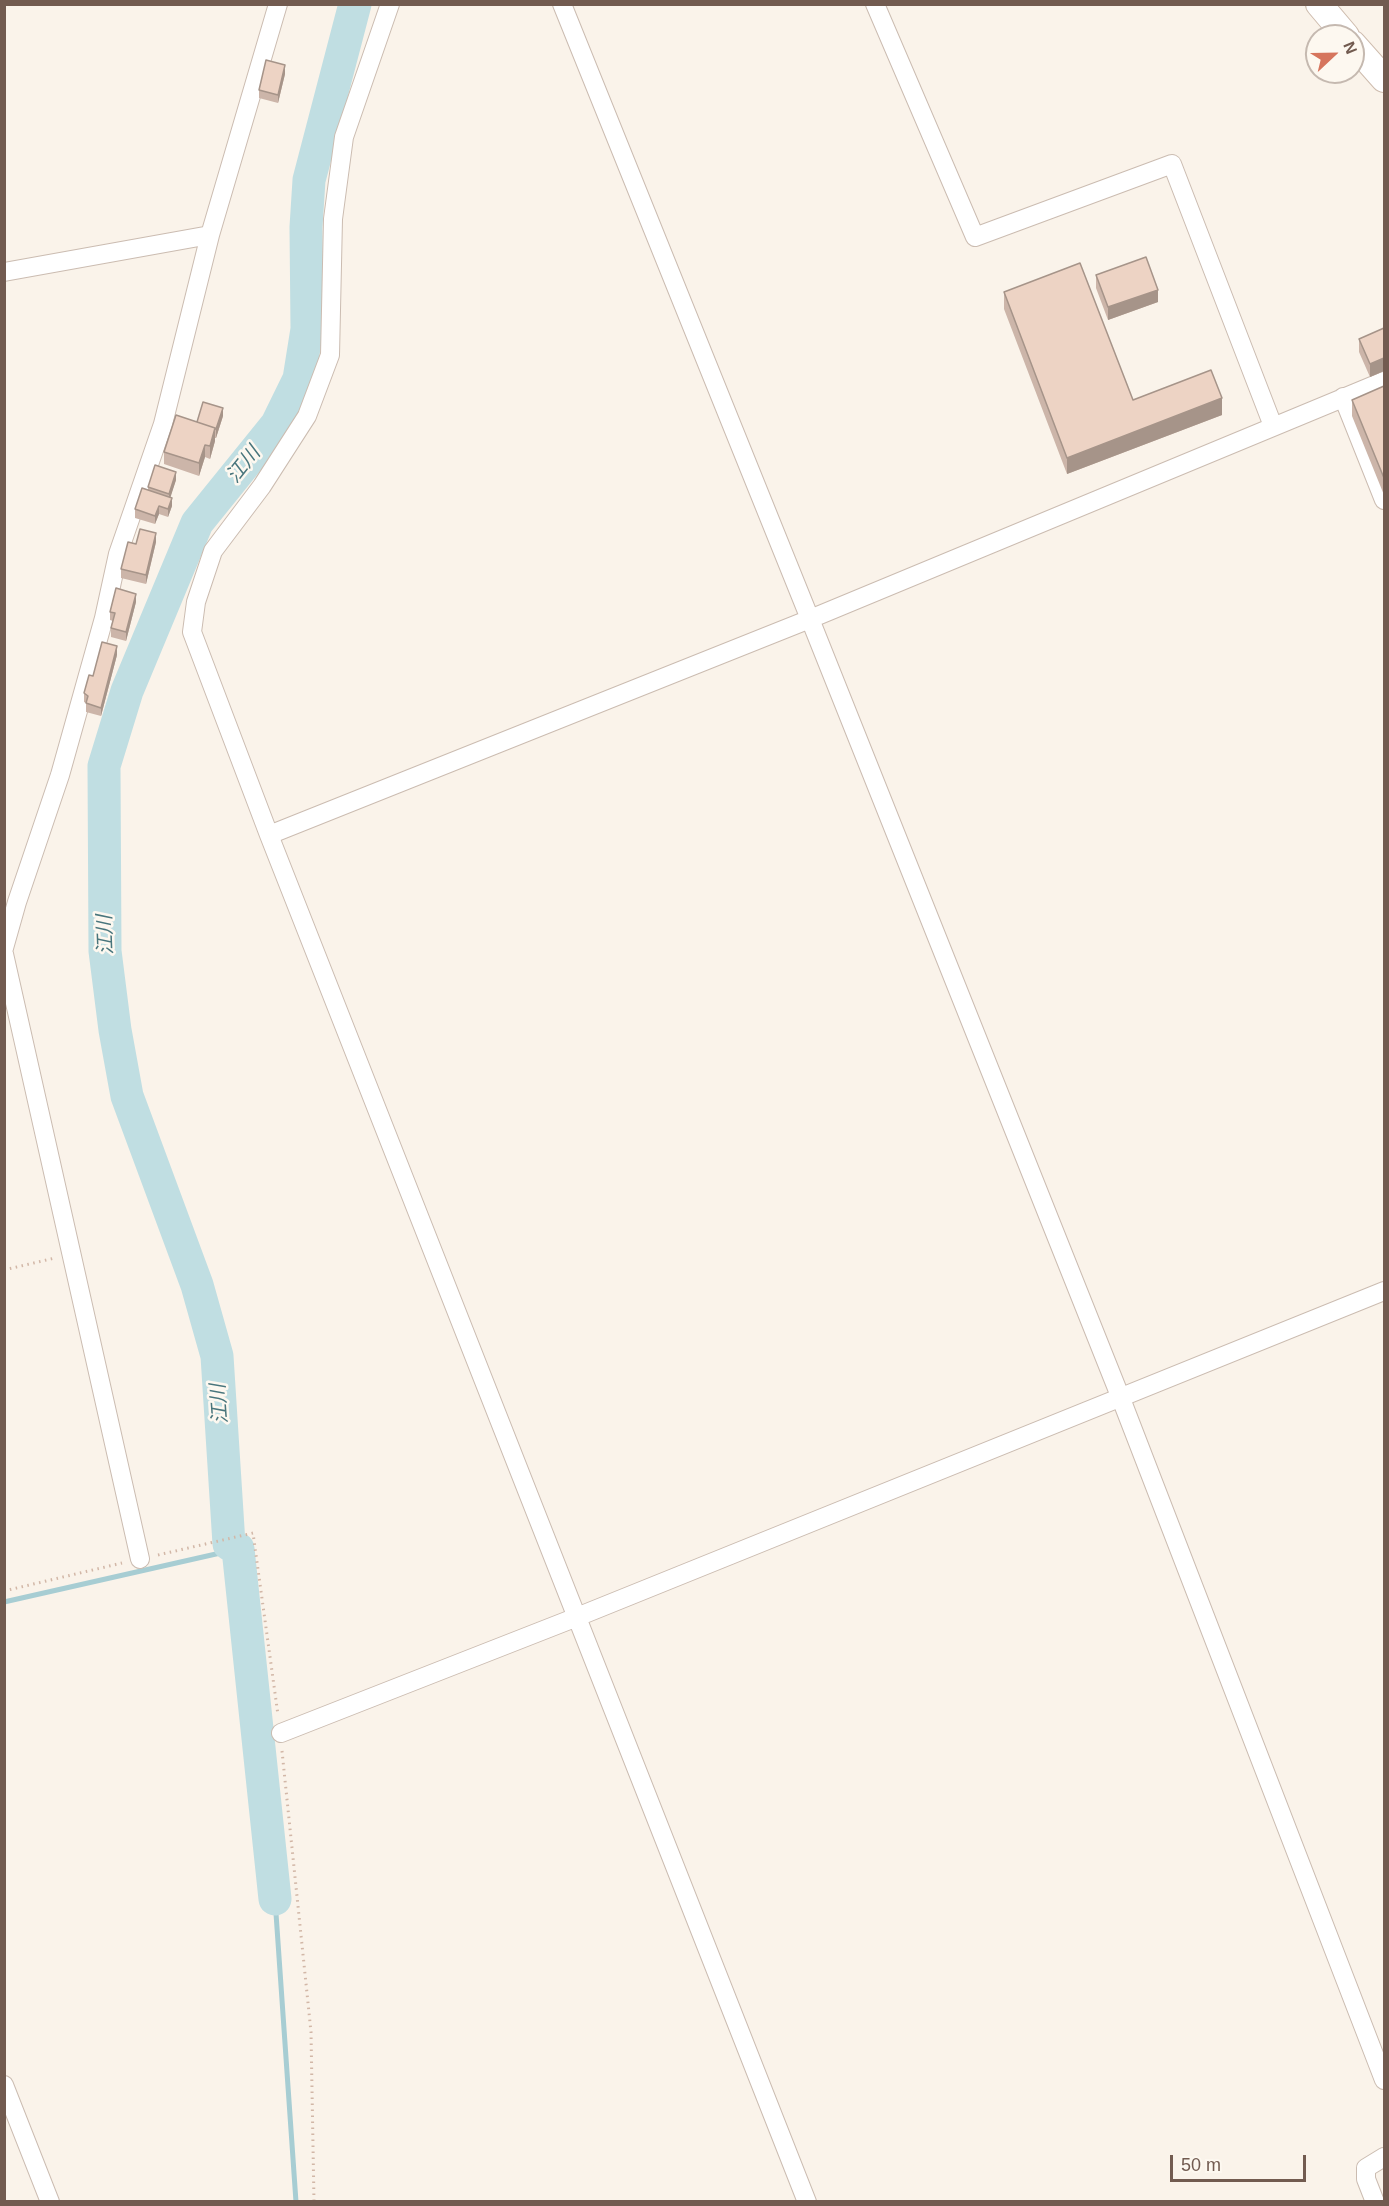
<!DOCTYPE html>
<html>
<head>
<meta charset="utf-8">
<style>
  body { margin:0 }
  #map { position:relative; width:1389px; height:2206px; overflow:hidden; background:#faf3ea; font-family:Arial,sans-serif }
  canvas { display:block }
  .frame { position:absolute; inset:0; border:6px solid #725b50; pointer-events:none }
  .north { position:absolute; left:1305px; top:24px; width:60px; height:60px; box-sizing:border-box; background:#fdf8f0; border:2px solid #c5b9b0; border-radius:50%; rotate:68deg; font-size:16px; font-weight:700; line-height:24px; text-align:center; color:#725b50 }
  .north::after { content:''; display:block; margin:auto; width:21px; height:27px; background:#d6755d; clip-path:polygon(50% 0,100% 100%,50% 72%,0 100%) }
  .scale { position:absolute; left:1170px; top:2155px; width:136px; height:27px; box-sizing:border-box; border:3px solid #725b50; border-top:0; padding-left:8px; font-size:18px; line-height:21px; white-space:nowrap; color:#725b50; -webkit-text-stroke:4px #fdf8f0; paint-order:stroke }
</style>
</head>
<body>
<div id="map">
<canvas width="1389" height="2206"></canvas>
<div class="frame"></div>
<div class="north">N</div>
<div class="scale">50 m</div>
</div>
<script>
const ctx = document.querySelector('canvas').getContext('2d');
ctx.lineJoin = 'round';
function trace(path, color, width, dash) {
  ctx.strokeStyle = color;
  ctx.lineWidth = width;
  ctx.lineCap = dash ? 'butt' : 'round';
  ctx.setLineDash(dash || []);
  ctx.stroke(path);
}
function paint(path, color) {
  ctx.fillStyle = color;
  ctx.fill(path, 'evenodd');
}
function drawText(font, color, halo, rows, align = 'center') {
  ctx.font = font + ' Arial,"Noto Sans JP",sans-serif';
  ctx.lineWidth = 5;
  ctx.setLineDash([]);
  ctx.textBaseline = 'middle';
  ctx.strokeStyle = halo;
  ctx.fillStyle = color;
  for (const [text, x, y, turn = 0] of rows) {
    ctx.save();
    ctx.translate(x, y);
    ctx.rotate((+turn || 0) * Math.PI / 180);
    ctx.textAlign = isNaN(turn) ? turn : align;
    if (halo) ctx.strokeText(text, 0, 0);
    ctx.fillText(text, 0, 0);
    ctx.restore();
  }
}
const stream = new Path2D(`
  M 4,1602 L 238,1549
  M 275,1899 L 296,2202`);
const river = new Path2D(`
  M 275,1899 L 238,1549 L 229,1544 L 217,1356 L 197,1285 L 127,1096 L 115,1030 L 105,951 L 104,766 L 127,691 L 197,523 L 277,424 L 299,379 L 307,329 L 306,227 L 309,180 L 355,4`);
const path = new Path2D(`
  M 4,1270 L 55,1258
  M 158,1555 L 253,1533 L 278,1715
  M 4,1591 L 122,1563
  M 282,1751 L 311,2032 L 314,2202`);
const street = new Path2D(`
  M 390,4 L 344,137 L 333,219 L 330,355 L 307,416 L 262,486 L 213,551 L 196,602 L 192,632 L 269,835 L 807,2202
  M 562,4 L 810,619 L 1120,1396 L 1384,2080
  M 875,4 L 975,237 L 1172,164 L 1273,426
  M 4,272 L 210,235
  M 1343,397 L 1384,500
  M 269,835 L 810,619 L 1384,381
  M 4,948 L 17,902 L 60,775 L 104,618 L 118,554 L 163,424 L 210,235 L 278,4
  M 4,954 L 140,1559
  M 281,1733 L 577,1617 L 1384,1291
  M 4,2085 L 50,2202
  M 1375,2202 L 1366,2179 L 1366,2168 L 1384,2157`);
const secondary = new Path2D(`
  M 1319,4 L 1346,36
  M 1353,44 L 1384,79`);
const wall = new Path2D(`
  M 285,74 L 278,103 L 259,98 L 259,90 Z
  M 1096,275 L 1158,302 L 1108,320 L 1096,288 Z
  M 1004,292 L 1133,400 L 1222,415 L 1067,474 L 1004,309 Z
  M 1384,328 L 1384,371 L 1370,377 L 1359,352 L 1359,339 Z
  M 1384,386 L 1384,495 L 1352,416 L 1352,400 Z
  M 223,416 L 216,438 L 215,438 L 215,441 L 210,459 L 205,457 L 199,476 L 164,464 L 164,452 Z
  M 176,480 L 170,497 L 172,506 L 168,517 L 159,514 L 155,524 L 135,518 L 135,509 L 148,490 L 148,487 Z
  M 156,542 L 146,584 L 121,578 L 121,569 L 136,544 Z
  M 136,602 L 126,641 L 111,637 L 111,628 L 113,621 L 110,620 L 110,612 Z
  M 117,655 L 101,716 L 86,712 L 86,703 L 84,702 L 84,693 L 93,676 Z`);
const shadedWall = new Path2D(`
  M 285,65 L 285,74 L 278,103 L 278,95 Z
  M 1158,290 L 1158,302 L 1108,320 L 1108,307 Z
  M 1384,358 L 1384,371 L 1370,377 L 1370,364 Z
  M 1222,398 L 1222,415 L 1067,474 L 1067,458 Z
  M 223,408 L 223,416 L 216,438 L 216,429 Z
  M 215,428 L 215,441 L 210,459 L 210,446 Z
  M 205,445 L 205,457 L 199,476 L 199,463 Z
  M 176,472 L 176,480 L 169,502 L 169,494 Z
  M 172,498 L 172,506 L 168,517 L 168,509 Z
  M 159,506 L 159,514 L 155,524 L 155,516 Z
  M 156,533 L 156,542 L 146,584 L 146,575 Z
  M 136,594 L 136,602 L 126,641 L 126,632 Z
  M 117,646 L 117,655 L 101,716 L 101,708 Z`);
const building = new Path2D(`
  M 266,60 L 285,65 L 278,95 L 259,90 Z
  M 1146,257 L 1158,290 L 1108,307 L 1096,275 Z
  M 1080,263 L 1133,400 L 1211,370 L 1222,398 L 1067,458 L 1004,292 Z
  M 1384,328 L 1384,358 L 1370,364 L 1359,339 Z
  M 1384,386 L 1384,478 L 1352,400 Z
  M 203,402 L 223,408 L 216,429 L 215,429 L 215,428 L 197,422 Z
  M 176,415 L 215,428 L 210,446 L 205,445 L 199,463 L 164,452 Z
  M 155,465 L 176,472 L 169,494 L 148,487 Z
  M 142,488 L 172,498 L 168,509 L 159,506 L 155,516 L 135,509 Z
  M 140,529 L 156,533 L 146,575 L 121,569 L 128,542 L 136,544 Z
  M 116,588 L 136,594 L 126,632 L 111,628 L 115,613 L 110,612 Z
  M 102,642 L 117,646 L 101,708 L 86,703 L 88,696 L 84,693 L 89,675 L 93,676 Z`);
const waterNames = [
  ["江川",244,465,-51],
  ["江川",106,935,-92],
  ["江川",220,1404,-94]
];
trace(stream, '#a7cdd3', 5);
trace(river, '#c0dee2', 33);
trace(street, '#cbbcb1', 20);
trace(secondary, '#cebcae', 28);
trace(path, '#d2b7a7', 3, [1.5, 4.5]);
trace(street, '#fff', 18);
trace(secondary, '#fff', 26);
paint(wall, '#ccb5a9');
paint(shadedWall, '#a69489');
paint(building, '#edd3c4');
trace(building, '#a69489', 1.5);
drawText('italic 20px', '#48757c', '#fdf8f0', waterNames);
</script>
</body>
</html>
